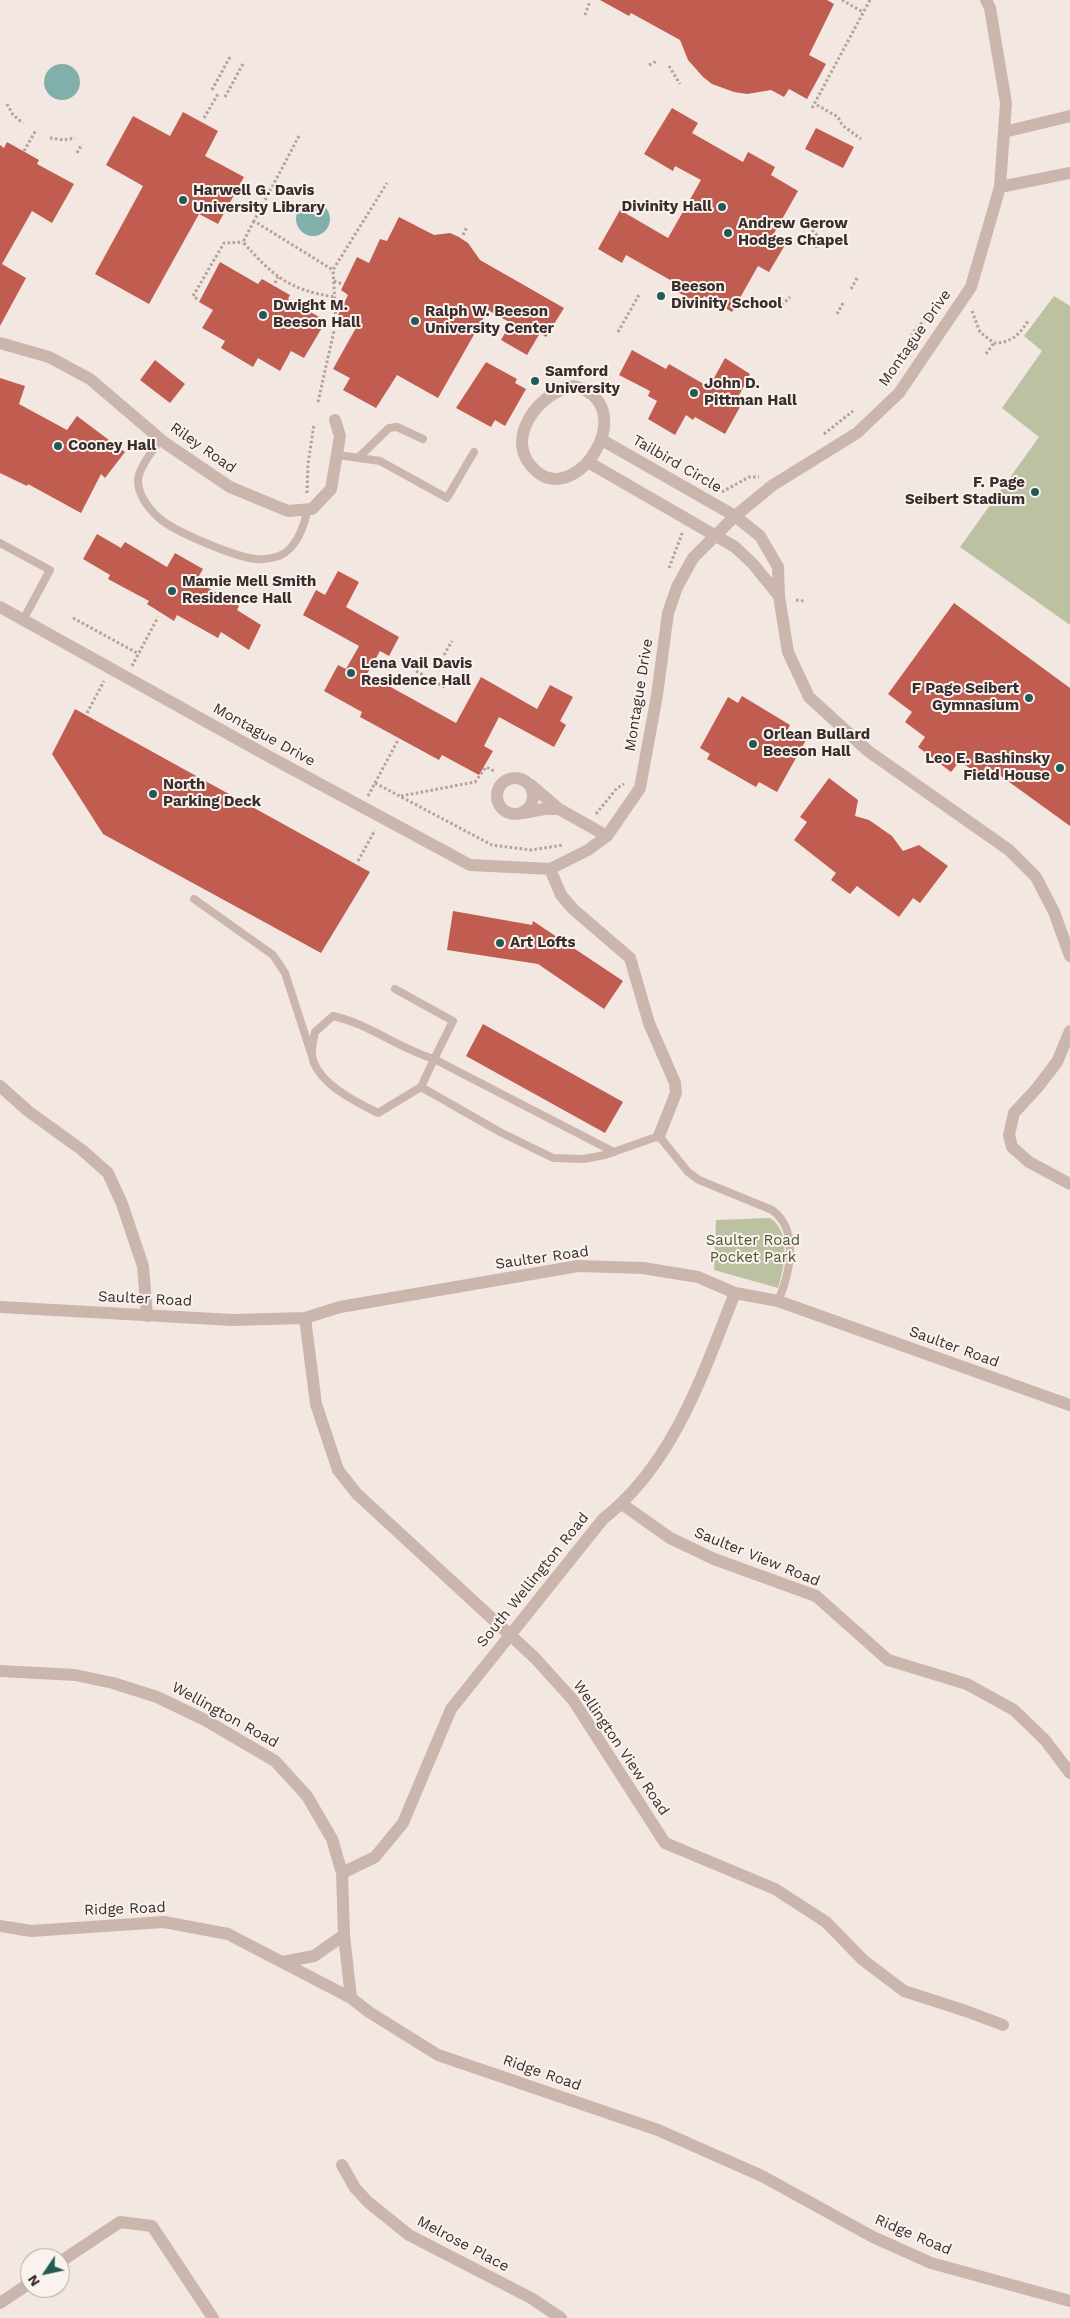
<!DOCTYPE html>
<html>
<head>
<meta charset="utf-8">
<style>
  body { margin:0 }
  #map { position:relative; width:1070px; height:2318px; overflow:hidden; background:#f3e8e1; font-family:"Work Sans",sans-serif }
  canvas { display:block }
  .north { position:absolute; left:20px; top:2248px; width:50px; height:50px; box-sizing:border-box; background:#faf2ee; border:1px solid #ada4a0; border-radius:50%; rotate:236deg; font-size:14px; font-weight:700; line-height:20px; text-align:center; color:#392e2b }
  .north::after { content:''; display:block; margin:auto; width:18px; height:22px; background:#225a55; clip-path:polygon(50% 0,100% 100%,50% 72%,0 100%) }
</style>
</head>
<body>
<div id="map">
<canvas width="1070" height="2318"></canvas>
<div class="north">N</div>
</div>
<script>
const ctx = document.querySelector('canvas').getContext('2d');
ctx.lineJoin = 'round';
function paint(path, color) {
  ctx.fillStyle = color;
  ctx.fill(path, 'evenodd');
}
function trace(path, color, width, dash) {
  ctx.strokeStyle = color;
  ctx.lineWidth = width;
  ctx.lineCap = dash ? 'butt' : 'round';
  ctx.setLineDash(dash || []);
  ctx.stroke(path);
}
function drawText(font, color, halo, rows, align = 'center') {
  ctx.font = font + ' "Work Sans",sans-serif';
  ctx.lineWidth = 4;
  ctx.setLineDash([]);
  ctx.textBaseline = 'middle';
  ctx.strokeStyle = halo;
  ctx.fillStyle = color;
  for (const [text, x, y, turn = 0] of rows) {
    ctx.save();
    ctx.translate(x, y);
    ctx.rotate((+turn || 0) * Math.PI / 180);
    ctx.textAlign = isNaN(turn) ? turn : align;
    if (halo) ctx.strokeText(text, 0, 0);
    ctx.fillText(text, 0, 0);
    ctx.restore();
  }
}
const green = new Path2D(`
  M 1054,296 L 1070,306 L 1070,625 L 960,547 L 1039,437 L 1002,408 L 1042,351 L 1024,336 Z
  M 770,1218 C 792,1232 784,1268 778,1288 L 714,1270 L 716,1220 Z`);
const water = new Path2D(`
  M44 82a18 18 0 1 1 36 0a18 18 0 1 1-36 0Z
  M296 219a17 17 0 1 1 34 0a17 17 0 1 1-34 0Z`);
const building = new Path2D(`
  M 600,0 L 827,0 L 834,4 L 809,55 L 826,64 L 807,99 L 789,89 L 784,97 L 771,90 L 747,94 L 734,92 L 712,84 L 703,77 L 688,60 L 680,40 L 631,13 L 629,16 Z
  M 672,108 L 698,123 L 692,133 L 743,162 L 748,152 L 775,167 L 771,175 L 798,191 L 772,237 L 785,245 L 769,272 L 758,266 L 732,312 L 704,296 L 699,304 L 676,291 L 679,285 L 626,255 L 622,263 L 598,249 L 620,210 L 668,238 L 701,180 L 675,166 L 673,171 L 644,154 Z
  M 183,112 L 218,131 L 205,156 L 244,177 L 218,224 L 199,214 L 149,304 L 95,274 L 143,186 L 106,165 L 133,116 L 170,136 Z
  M 816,128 L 854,147 L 843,168 L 805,149 Z
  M 7,142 L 39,160 L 37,164 L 74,184 L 52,223 L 32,211 L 2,264 L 26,278 L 0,326 L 0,145 L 4,148 Z
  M 399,217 L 434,235 L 450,233 L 459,237 L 468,243 L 480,260 L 564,308 L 546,337 L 540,333 L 527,355 L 501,340 L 511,323 L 488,310 L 438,398 L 397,375 L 376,408 L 343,390 L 350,378 L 333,369 L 357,326 L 338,315 L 348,295 L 341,290 L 357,257 L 369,263 L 380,239 L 387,241 Z
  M 220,262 L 258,284 L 262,279 L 290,295 L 288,299 L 326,321 L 304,358 L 291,351 L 280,371 L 258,358 L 253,367 L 221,348 L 225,341 L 202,328 L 213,310 L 199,302 Z
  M 632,350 L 666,369 L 669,364 L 709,387 L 725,358 L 750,374 L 735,403 L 740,407 L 725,434 L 695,417 L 693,420 L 686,415 L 675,435 L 648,419 L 657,401 L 648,396 L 650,391 L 619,375 Z
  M 155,360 L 185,384 L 170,403 L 140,380 Z
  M 486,362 L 517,379 L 515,383 L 526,389 L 505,426 L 495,420 L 491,427 L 456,408 Z
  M 0,378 L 25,386 L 19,404 L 67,430 L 77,416 L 125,452 L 105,478 L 101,474 L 81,513 L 28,484 L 27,486 L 0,473 Z
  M 97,534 L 121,548 L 125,542 L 167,567 L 175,553 L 203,569 L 196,581 L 239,606 L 237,610 L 261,625 L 249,650 L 221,632 L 218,638 L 177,615 L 174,621 L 147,604 L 149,601 L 108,579 L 110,575 L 83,559 Z
  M 338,571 L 359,582 L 346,607 L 399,637 L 389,656 L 380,651 L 367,674 L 456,723 L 481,677 L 537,709 L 550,685 L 573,697 L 560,721 L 566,725 L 554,747 L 499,717 L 484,746 L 493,751 L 479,775 L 442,755 L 439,760 L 360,717 L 362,712 L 324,691 L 338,665 L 346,669 L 359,646 L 303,615 L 316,590 L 325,595 Z
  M 954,603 L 1070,688 L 1070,826 L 987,766 L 980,776 L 960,761 L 951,772 L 918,747 L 925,737 L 905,722 L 912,712 L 888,694 Z
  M 742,696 L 790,725 L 788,729 L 806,740 L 777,792 L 759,782 L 756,787 L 707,759 L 710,754 L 700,748 L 728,697 L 738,703 Z
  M 75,709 L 370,872 L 321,953 L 103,834 L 52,754 Z
  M 829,778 L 858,800 L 855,816 L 869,820 L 892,836 L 903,851 L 919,845 L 948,866 L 920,903 L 913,898 L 899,917 L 857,886 L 850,894 L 831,880 L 836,873 L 794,840 L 807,822 L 800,817 Z
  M 453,911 L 532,925 L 533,921 L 623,981 L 604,1009 L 538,964 L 447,950 Z
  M 483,1024 L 623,1102 L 605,1133 L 466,1056 Z`);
const path = new Path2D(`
  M 842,0 L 863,12
  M 585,15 L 590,1
  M 649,65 L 657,61
  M 669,66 L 680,84
  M 212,90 L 231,55
  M 225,97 L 244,62
  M 7,104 L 13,115 L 23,123
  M 817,105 L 838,117 L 842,125 L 861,139
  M 812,108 L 870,0
  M 204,118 L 218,94
  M 299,136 L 254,221 L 333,270 L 387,183
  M 50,138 L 64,140 L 75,138
  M 24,151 L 36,130
  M 77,153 L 82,144
  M 254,221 L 243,242 C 273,276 289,290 335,297
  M 812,230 L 819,237 L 816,248
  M 463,235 L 467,227
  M 334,281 L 342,284
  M 275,283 L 278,277
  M 851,289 L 857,278
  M 197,299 L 193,296 L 224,243 L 243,242
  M 772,303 L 782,305 L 790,297
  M 972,311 L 980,332 L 994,343 C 1011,343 1019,335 1028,321
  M 837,314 L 843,303
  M 618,332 L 640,293
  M 909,351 C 909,332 918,325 933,315
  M 986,354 L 994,343
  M 318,402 L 336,322 L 333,270
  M 824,434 L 853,411
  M 722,492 L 749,477 L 759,477
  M 307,493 L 308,464 L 314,424
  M 669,568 L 683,531
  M 796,600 L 804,601
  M 73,618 L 139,654
  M 444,655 L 452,641
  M 132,666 L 158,617
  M 416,671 L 425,676
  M 434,681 L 446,688
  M 87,713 L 104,681
  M 375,783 L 398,740
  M 368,796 L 375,783 L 492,845 L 531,850 L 563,845
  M 401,796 L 475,782 L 486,767 L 496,772
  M 596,814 L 617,788 L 624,784
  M 358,861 L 375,830`);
const service = new Path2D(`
  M 160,439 C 154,450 137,469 138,482 C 139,496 149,509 159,518 C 175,532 235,557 256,559 C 262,560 273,558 279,556 C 296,549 305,526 307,509
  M 338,455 L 380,461 L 447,498 L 474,452
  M 359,457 L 389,428 L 397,427 L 423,439
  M 0,543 L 50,570 L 23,620
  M 194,899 L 273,955 L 285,973 L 311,1053
  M 395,989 L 453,1021 L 434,1059 L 614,1152
  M 421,1087 L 434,1059 C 398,1048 369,1024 333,1016 L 315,1032 C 314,1038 311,1048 312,1055 C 315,1082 356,1102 378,1113 L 421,1087 L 500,1132 L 553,1158 L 583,1159 L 605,1155 L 659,1136 L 688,1172 L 699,1180 L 772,1210 C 800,1230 790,1274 778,1301`);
const minor = new Path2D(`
  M 1004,132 L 1070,116
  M 1000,187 L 1070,173
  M 0,343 L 49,357 L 90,379 L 165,443 L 230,487 L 288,511 L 312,509 L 331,489 L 340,436 L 335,420
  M 574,386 C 643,404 578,508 536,471 C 501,441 539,391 574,386 Z
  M 602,440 L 735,516 L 760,536 L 778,567 L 779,596 L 788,652 L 809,697 L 868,751 L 1009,850 L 1036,877 L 1054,912 L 1070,956
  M 588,462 L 735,547 L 753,564 L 779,596
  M 0,607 L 268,756 L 470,865 L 550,869 L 588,850 L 607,836 L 640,788 L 657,695 L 668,613 L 677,587 L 693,558 L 735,516 L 773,485 L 857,433 L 899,393 L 971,287 L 1000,187 L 1006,103 L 990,8 L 986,0
  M497 796a18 18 0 1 1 36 0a18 18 0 1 1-36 0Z
  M 531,785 L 559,809 L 607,836
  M 523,813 L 544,809 L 559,809
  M 550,869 L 561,895 L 573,909 L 630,958 L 649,1023 L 675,1083 L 676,1093 L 659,1136
  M 1070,1031 L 1057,1062 L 1037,1088 L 1014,1113 L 1009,1135 L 1012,1147 L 1029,1162 L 1070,1184
  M 0,1086 L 28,1111 L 82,1150 L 108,1173 L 122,1204 L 143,1266 L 147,1316
  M 0,1307 L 232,1320 L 305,1318 L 340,1307 L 578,1266 L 643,1268 L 698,1277 L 735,1293 L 778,1301 L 1070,1405
  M 305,1318 L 316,1404 L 338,1470 L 357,1494 L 535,1658 L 573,1700 L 665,1843 L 775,1889 L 826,1922 L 863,1960 L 904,1991 L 966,2011 L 1003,2025
  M 622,1504 L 670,1538 L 714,1559 L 816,1596 L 888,1660 L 967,1684 L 1014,1710 L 1045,1740 L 1070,1773
  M 0,1671 L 75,1675 L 113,1683 L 157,1697 L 205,1720 L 275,1761 L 307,1796 L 332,1839 L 342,1873 L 344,1935 L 351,1998
  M 342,1873 L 375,1857 L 403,1823 L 451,1709 L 603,1519 C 674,1464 703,1373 735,1293
  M 0,1926 L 31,1931 L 164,1922 L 228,1934 L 351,1998 L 369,2012 L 438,2055 L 658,2130 L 762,2176 L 873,2237 L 931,2263 L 1070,2301
  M 282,1962 L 314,1956 L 344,1935
  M 342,2165 L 355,2188 L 368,2202 L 409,2235 L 531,2298 L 561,2318
  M 60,2262 L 120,2222 L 152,2226 L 213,2318
  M 0,2303 L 30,2283`);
const markers = [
  [183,200,5,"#225a55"],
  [722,207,5,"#225a55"],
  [728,233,5,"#225a55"],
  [661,296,5,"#225a55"],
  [263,315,5,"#225a55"],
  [415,321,5,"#225a55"],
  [535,381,5,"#225a55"],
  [694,393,5,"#225a55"],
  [58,446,5,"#225a55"],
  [1035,492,5,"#225a55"],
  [172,591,5,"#225a55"],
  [351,673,5,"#225a55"],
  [1029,698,5,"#225a55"],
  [753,744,5,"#225a55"],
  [1060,768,5,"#225a55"],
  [153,794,5,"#225a55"],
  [500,943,5,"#225a55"]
];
const poiNames = [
  ["Harwell G. Davis",193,191],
  ["University Library",193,208],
  ["Divinity Hall",712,207,"right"],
  ["Andrew Gerow",738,224],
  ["Hodges Chapel",738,241],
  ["Beeson",671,287],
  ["Divinity School",671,304],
  ["Dwight M.",273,306],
  ["Beeson Hall",273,323],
  ["Ralph W. Beeson",425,312],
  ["University Center",425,329],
  ["Samford",545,372],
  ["University",545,389],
  ["John D.",704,384],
  ["Pittman Hall",704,401],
  ["Cooney Hall",68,446],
  ["F. Page",1025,483,"right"],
  ["Seibert Stadium",1025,500,"right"],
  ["Mamie Mell Smith",182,582],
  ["Residence Hall",182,599],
  ["Lena Vail Davis",361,664],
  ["Residence Hall",361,681],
  ["F Page Seibert",1019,689,"right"],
  ["Gymnasium",1019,706,"right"],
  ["Orlean Bullard",763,735],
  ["Beeson Hall",763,752],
  ["Leo E. Bashinsky",1050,759,"right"],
  ["Field House",1050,776,"right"],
  ["North",163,785],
  ["Parking Deck",163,802],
  ["Art Lofts",510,943]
];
const streetNames = [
  ["Montague Drive",915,338,-55],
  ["Riley Road",203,448,35],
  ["Tailbird Circle",677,464,30],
  ["Montague Drive",639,695,-81],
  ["Montague Drive",264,735,29],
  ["Saulter Road",542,1258,-8],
  ["Saulter Road",145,1299,3],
  ["Saulter Road",954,1347,20],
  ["Saulter View Road",757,1557,22],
  ["South Wellington Road",533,1580,-51],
  ["Wellington Road",225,1715,29],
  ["Wellington View Road",621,1748,56],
  ["Ridge Road",125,1909,-2],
  ["Ridge Road",542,2073,19],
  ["Ridge Road",913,2235,23],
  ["Melrose Place",463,2244,28]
];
const parkNames = [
  ["Saulter Road",753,1241],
  ["Pocket Park",753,1258]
];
paint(green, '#bbc1a1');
paint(water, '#81afaa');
paint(building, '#c15c51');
trace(path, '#b6a097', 3, [2.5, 2.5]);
trace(service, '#cbb6ad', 8);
trace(minor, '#cbb6ad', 12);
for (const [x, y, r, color] of markers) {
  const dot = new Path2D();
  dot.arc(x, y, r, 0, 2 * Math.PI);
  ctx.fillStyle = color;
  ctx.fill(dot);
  trace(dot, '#faf2ee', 2);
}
drawText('bold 15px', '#392e2b', '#faf2ee', poiNames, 'left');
drawText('15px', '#392e2b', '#faf2ee', streetNames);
drawText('15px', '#4e5730', '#faf2ee', parkNames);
</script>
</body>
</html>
